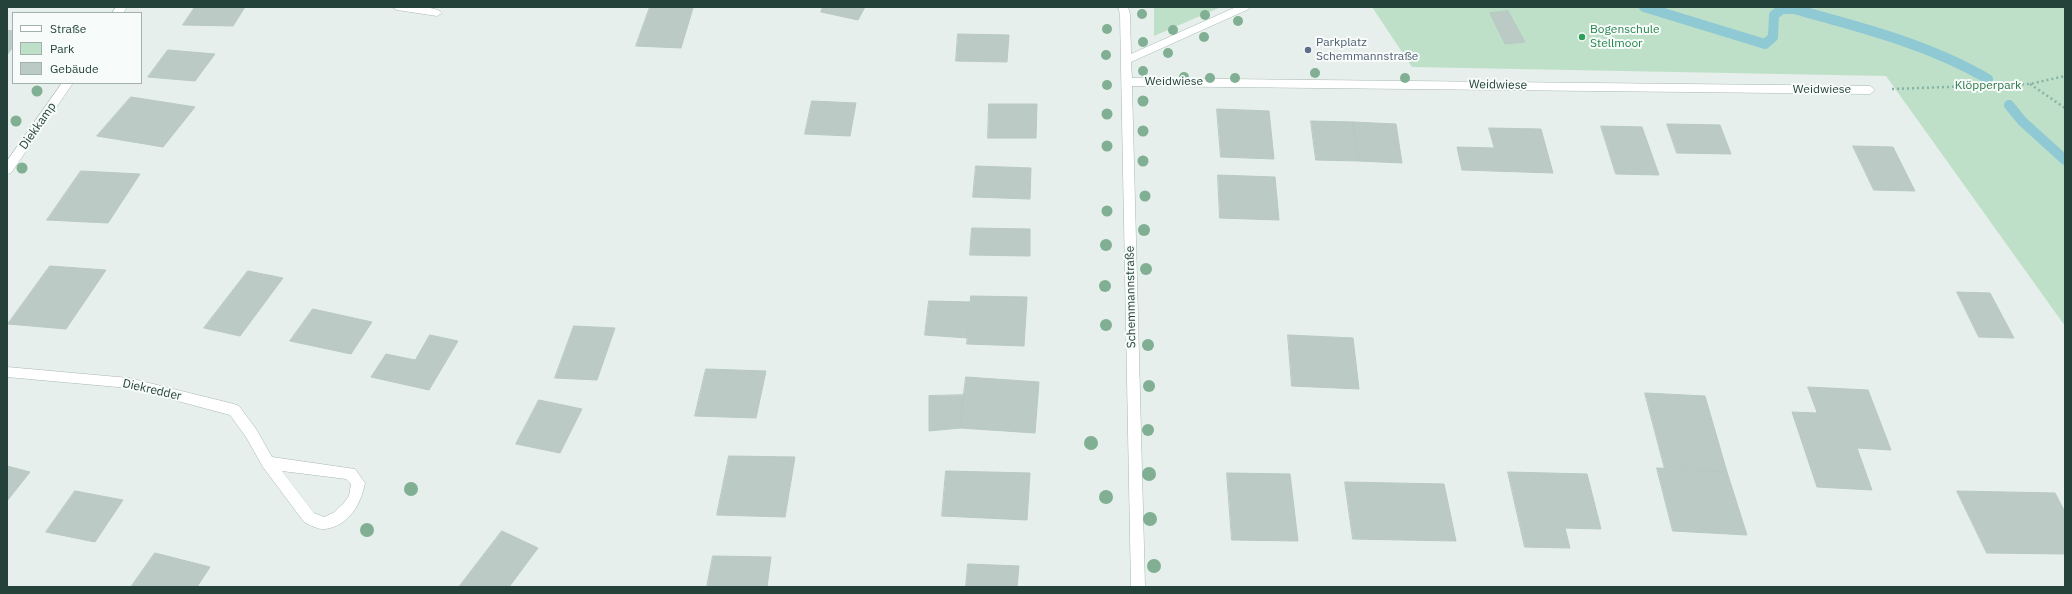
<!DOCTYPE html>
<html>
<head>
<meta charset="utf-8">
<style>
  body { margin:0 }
  #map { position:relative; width:2072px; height:594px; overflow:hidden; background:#e6efeb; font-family:"IBM Plex Sans",sans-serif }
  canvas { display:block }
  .frame { position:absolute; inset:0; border:8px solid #24423a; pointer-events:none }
  .legend { position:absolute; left:12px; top:12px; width:130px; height:72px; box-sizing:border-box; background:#f7fbf9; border:1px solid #a3b1ad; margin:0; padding:5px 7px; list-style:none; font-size:12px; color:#24423a }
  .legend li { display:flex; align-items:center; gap:8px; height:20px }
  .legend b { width:20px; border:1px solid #a3b1ad }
</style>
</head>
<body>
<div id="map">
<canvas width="2072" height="594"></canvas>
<div class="frame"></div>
<ul class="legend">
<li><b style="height:5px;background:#fff"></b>Straße</li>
<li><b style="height:11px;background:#bfe0c8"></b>Park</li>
<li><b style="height:11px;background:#bbcac4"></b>Gebäude</li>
</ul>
</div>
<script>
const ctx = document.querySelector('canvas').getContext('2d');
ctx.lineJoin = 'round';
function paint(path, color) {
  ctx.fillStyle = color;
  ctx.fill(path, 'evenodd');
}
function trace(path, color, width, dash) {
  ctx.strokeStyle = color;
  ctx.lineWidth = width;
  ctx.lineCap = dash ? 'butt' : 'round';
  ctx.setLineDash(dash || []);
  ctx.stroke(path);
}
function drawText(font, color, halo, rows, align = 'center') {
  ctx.font = font + ' "IBM Plex Sans",sans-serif';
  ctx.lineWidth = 4;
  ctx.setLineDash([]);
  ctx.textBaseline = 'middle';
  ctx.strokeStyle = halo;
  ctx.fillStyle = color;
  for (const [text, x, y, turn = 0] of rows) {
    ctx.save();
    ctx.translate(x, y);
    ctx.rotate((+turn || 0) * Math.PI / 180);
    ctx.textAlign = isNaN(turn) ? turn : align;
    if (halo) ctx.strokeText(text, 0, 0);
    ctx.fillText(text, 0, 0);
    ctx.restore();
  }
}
const green = new Path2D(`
  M 1154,7 L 1221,7 L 1154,36 Z
  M 1372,7 L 2065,7 L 2065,326 L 1886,76 L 1412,67 Z`);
const stream = new Path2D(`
  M 1644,7 L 1765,44 L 1773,37 L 1774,15 L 1782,9 L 1794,9 C 1860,27 1928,44 1988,79
  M 2009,105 L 2022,121 L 2065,160`);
const building = new Path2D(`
  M 195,7 L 245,7 L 233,26 L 183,25 Z
  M 650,7 L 693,8 L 681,48 L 636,46 Z
  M 823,7 L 865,7 L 858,20 L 821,12 Z
  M 1508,11 L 1525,42 L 1505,44 L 1490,13 Z
  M 7,30 L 13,31 L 13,47 L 7,55 Z
  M 958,34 L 1009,35 L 1007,62 L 956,61 Z
  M 168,50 L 215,54 L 195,81 L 148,77 Z
  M 131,97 L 195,107 L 163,147 L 97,136 Z
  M 812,101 L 856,103 L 850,136 L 805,134 Z
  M 989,104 L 1037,104 L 1036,138 L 988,138 Z
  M 1217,109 L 1269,111 L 1274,159 L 1221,157 Z
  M 1311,121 L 1353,122 L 1359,161 L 1316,160 Z
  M 1353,122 L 1396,124 L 1402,163 L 1359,161 Z
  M 1667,124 L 1720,125 L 1731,154 L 1677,153 Z
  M 1601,126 L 1642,127 L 1659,175 L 1616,174 Z
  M 1489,128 L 1541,129 L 1553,173 L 1462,170 L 1457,147 L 1494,148 Z
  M 1853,146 L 1893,147 L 1915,191 L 1874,190 Z
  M 976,166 L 1031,168 L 1030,199 L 973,197 Z
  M 81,171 L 140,174 L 108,223 L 47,220 Z
  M 1218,175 L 1275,177 L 1279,220 L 1220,218 Z
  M 972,228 L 1030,229 L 1030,256 L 970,255 Z
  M 50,266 L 106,270 L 66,329 L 8,324 Z
  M 248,271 L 283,278 L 240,336 L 204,328 Z
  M 1957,292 L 1990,293 L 2014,338 L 1979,337 Z
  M 971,296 L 1027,297 L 1024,346 L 967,344 Z
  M 929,301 L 971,302 L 968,338 L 925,335 Z
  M 313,309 L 372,322 L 351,354 L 290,341 Z
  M 574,326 L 615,328 L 597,380 L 555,378 Z
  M 430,335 L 458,341 L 429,390 L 371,377 L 386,354 L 415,360 Z
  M 1288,335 L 1353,338 L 1359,389 L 1292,386 Z
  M 706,369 L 766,371 L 756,418 L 695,416 Z
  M 966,377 L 1039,382 L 1035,433 L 960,428 Z
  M 1808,387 L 1868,390 L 1891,450 L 1857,448 L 1872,490 L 1817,487 L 1792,412 L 1817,413 Z
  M 1645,393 L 1705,396 L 1727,472 L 1665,469 Z
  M 964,395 L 960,428 L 929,431 L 929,396 Z
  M 539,400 L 582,409 L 560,453 L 516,444 Z
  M 729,456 L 795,457 L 785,517 L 717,515 Z
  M 7,466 L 30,472 L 7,501 Z
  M 1657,468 L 1727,472 L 1747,535 L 1673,531 Z
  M 946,471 L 1030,473 L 1027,520 L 942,516 Z
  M 1508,472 L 1587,474 L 1601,529 L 1565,528 L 1570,548 L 1525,547 Z
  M 1227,473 L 1290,474 L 1298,541 L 1232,540 Z
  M 1345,482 L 1444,484 L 1456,541 L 1353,539 Z
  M 75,491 L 123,500 L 95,542 L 46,532 Z
  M 1957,491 L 2055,493 L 2065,512 L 2065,554 L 1987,553 Z
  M 502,531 L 538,548 L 509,587 L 459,587 Z
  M 155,553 L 210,567 L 197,587 L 131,587 Z
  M 713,556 L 771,557 L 767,587 L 707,587 Z
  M 968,564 L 1019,566 L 1017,587 L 966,587 Z`);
const path = new Path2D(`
  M 2030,84 L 2065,108
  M 1892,89 L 2030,84 L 2065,76`);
const minor = new Path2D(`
  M 116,7 L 127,7 L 123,13 L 112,13 Z
  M 392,7 C 403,7 436,5 442,13 L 437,16 L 397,10 Z
  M 1118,7 L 1128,7 L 1130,14 L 1131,54 L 1236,7 L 1250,7 L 1249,9 L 1131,62 L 1132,78 L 1870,86 L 1875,90 L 1870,94 L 1132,86 L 1145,587 L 1131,587 L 1120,14 Z
  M 62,83 L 73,83 L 11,173 L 7,174 L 7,161 Z
  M 7,367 L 129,378 L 234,404 L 239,406 L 256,429 L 272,457 L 355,469 L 365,483 C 361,504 349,526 325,529 C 319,530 310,525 304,522 L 263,467 L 246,437 L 230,415 L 129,388 L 7,377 ZM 282,471 L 346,479 L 351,484 L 349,496 L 343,504 L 333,513 L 324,517 L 314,513 Z`);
const trees = [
  [1142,14,5],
  [1205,15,5],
  [1238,21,5],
  [1107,29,5],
  [1173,30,5],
  [1204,37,5],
  [1143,42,5],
  [1168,53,5],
  [1106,55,5],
  [1143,71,5],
  [1315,73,5],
  [1184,77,5],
  [1210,78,5],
  [1235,78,5],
  [1405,78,5],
  [1107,85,5],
  [37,91,5.5],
  [1143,101,5.5],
  [1107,114,5.5],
  [16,121,5.5],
  [1143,131,5.5],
  [1107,146,5.5],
  [1143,161,5.5],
  [22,168,5.5],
  [1145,196,5.5],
  [1107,211,5.5],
  [1144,230,6],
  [1106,245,6],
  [1146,269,6],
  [1105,286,6],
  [1106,325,6],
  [1148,345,6],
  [1149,386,6],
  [1148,430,6],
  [1091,443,7],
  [1149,474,7],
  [411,489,7],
  [1106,497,7],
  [1150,519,7],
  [367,530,7],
  [1154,566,7]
];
const markers = [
  [1582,37,4,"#2e9e5b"],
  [1308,50,4,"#5c6f8a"]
];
const leisureNames = [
  ["Bogenschule",1590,30],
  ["Stellmoor",1590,44]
];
const serviceNames = [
  ["Parkplatz",1316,43],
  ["Schemmannstraße",1316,57]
];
const streetNames = [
  ["Weidwiese",1174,82],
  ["Weidwiese",1498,85,1],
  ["Weidwiese",1822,90],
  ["Diekkamp",38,126,-55],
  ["Schemmannstraße",1131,297,-91],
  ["Diekredder",152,390,13]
];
const parkNames = [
  ["Klöpperpark",1988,86]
];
paint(green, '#bfe0c8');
trace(stream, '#8ec9d4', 10);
paint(building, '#bbcac4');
trace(building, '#b8c9c2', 1);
trace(minor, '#a8b8b2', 1);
trace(path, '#86b3a5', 2.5, [2, 3]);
paint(minor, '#fff');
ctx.fillStyle = '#80af93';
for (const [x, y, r] of trees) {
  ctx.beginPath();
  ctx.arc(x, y, r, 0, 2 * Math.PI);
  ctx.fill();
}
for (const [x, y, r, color] of markers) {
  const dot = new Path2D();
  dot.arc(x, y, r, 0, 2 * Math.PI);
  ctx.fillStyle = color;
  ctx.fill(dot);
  trace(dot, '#f7fbf9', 1.5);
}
drawText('12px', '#27864d', '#f7fbf9', leisureNames, 'left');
drawText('12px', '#4e5e75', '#f7fbf9', serviceNames, 'left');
drawText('12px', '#24423a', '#f7fbf9', streetNames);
drawText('12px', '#2d7a4b', '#f7fbf9', parkNames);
</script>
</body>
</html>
